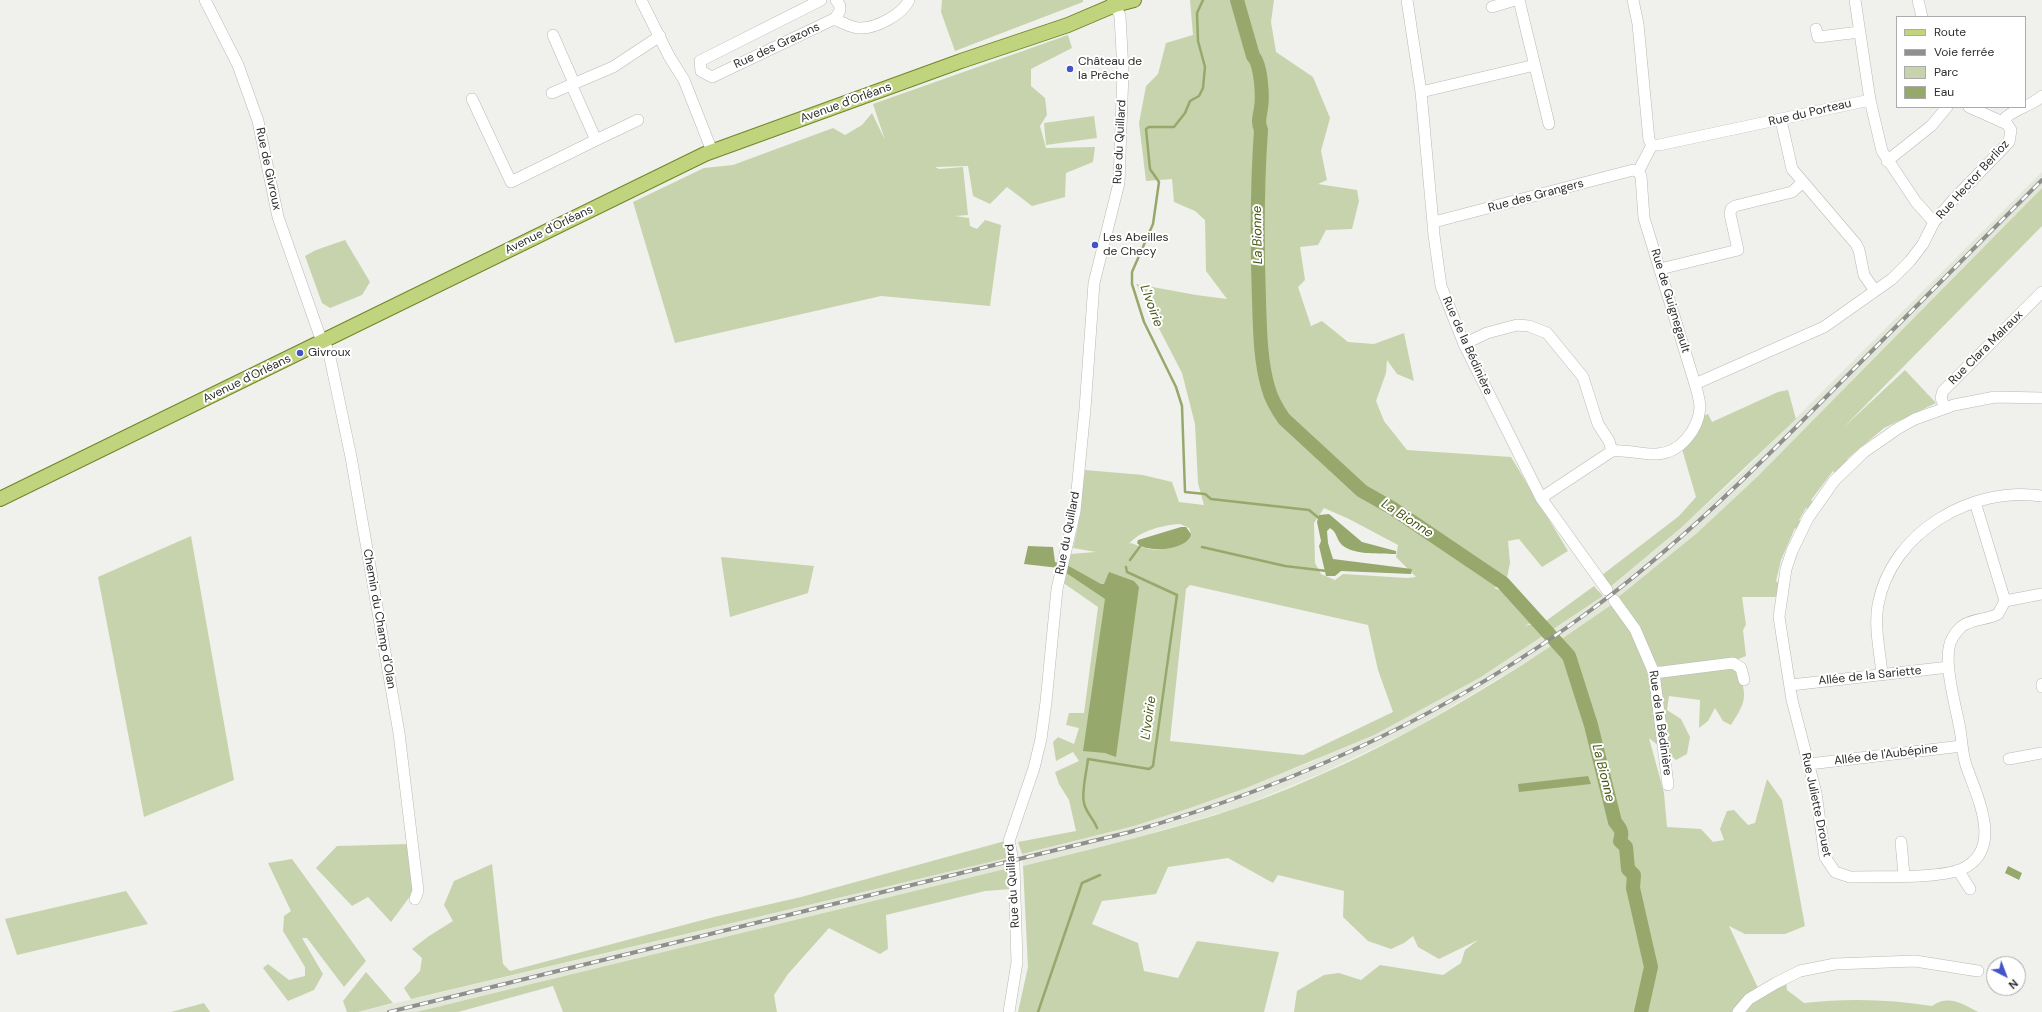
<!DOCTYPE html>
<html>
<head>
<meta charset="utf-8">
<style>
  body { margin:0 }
  #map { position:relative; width:2042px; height:1012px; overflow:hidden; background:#f0f1ec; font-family:"DM Sans",sans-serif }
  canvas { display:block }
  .legend { position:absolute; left:1896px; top:16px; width:130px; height:92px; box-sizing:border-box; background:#fff; border:1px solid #ababab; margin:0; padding:5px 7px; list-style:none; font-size:12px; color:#2d2e2c }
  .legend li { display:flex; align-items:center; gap:8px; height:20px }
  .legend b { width:20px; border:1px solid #ababab }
  .north { position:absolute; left:1986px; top:956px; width:40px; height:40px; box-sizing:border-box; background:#fff; border:1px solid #ababab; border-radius:50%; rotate:138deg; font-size:11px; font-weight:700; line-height:16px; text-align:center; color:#2d2e2c }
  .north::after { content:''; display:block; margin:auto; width:14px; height:18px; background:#4354c8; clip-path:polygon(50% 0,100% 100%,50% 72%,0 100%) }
</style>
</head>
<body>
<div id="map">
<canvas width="2042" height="1012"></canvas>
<ul class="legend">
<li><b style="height:5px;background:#c0d37d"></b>Route</li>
<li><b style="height:5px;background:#8f908d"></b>Voie ferrée</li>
<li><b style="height:11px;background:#c7d3ad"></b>Parc</li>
<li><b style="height:11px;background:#97a86d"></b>Eau</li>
</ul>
<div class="north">N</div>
</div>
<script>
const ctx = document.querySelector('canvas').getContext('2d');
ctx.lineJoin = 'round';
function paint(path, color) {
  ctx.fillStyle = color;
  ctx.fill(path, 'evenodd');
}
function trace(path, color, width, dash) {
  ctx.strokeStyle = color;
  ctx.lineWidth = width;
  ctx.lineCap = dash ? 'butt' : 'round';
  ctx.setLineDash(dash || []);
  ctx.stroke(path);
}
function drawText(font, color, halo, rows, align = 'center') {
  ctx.font = font + ' "DM Sans",sans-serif';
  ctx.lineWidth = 4;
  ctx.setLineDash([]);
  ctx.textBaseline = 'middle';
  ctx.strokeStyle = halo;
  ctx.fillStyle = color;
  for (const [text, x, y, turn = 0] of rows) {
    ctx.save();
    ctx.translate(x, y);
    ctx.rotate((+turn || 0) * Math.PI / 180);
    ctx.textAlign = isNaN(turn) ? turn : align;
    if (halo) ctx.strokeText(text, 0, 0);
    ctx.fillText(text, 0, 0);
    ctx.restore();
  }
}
const built = new Path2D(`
  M 2042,172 L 2042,188 L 1758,476 L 1697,533 L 1617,598 L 1610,587 L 1682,527 L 1736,478 Z
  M 1603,596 L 1611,605 L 1553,646 L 1412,730 L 1322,773 L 1240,807 L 1136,838 L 1023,866 L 1022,854 L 1134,826 L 1187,809 L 1311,762 L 1481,677 Z
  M 1007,858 L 1009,868 L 416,1012 L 358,1012 Z`);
const green = new Path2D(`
  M 942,0 L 1083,0 L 1083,2 L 955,51 L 941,12 Z
  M 1190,0 L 1274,0 L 1271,22 L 1276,52 L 1313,77 L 1330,118 L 1321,151 L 1327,180 L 1318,184 L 1357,190 L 1359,201 L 1352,229 L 1326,230 L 1318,245 L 1300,247 L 1305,280 L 1298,287 L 1311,326 L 1322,321 L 1348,342 L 1374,344 L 1404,333 L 1414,381 L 1397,374 L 1387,360 L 1386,373 L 1376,401 L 1384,421 L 1407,450 L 1511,457 L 1568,551 L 1542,567 L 1519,539 L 1508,541 L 1510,563 L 1506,582 L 1494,588 L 1509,593 L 1536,621 L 1524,626 L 1546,621 L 1594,586 L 1603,596 L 1481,677 L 1374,735 L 1246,788 L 1187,809 L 1134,826 L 1022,854 L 1018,842 L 1076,831 L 1069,800 L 1059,784 L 1055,772 L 1079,761 L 1073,752 L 1056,761 L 1053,742 L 1058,737 L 1074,744 L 1079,728 L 1066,725 L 1069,713 L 1084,713 L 1098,607 L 1062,582 L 1070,554 L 1096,552 L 1073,548 L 1078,526 L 1085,470 L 1143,475 L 1172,482 L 1179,502 L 1204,505 L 1198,483 L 1195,424 L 1182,373 L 1136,284 L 1196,295 L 1227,299 L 1206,271 L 1205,220 L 1195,211 L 1174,202 L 1172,179 L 1146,181 L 1139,123 L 1146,86 L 1158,74 L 1166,43 L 1193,35 ZM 1324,508 L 1349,519 L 1398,545 L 1396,557 L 1416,577 L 1407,578 L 1343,574 L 1335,580 L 1321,574 L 1315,563 L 1314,523 ZM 1180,524 L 1189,528 L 1191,534 C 1166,550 1160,555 1131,543 L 1129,544 C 1139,531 1163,525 1180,524 ZM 1190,585 L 1368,625 L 1378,670 L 1393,712 L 1303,755 L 1170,741 L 1186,589 Z
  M 1068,35 L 1072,48 L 1031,69 L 1031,86 L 1045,98 L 1047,115 L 1040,126 L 1046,148 L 1095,147 L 1093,162 L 1066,173 L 1065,197 L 1032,206 L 1007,187 L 990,204 L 973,196 L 968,166 L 935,167 L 939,169 L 963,167 L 968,215 L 955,216 L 969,218 L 970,226 L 977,229 L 985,220 L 1001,225 L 990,306 L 881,296 L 675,343 L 633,202 L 704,168 L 733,165 L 833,128 L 845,135 L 862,125 L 872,113 L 885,140 L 873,104 Z
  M 1094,116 L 1097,138 L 1046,145 L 1044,123 Z
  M 2042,188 L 2042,226 L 1843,428 L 1905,370 L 1936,403 L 1884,428 L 1847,459 L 1849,461 L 1836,474 L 1833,471 L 1811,500 L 1815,503 L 1810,509 L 1806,508 L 1799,520 L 1803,522 L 1799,531 L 1795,528 L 1781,560 L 1776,581 L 1780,584 L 1776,597 L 1742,597 L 1746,625 L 1743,630 L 1746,656 L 1736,660 L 1662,668 L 1654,664 L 1617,598 L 1697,533 L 1758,476 Z
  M 345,240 L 370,282 L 362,295 L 330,308 L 322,303 L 305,256 L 316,250 Z
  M 1788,390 L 1796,419 L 1682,527 L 1610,587 L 1602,575 L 1679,516 L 1696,497 L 1682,449 L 1703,416 L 1708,414 L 1712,422 L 1778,392 Z
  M 191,536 L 234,780 L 144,817 L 98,577 Z
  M 721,557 L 814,566 L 808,593 L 730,617 Z
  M 1611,605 L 1632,632 L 1650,679 L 1731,665 L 1738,669 C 1747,697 1747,700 1731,725 L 1723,721 L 1715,708 L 1708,721 L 1699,728 L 1700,700 L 1669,696 L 1667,710 L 1681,719 L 1690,737 L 1687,754 L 1676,760 L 1649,738 L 1664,793 L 1667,827 L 1701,829 L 1713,842 L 1724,840 L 1720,829 L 1727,811 L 1734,810 L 1748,825 L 1755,823 L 1767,779 L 1782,800 L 1805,926 L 1785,934 L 1745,934 L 1729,926 L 1758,988 L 1786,981 L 1787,990 L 1804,1003 C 1846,998 1890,999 1932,1006 C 1948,994 1963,1004 1978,1012 L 1294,1012 L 1297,991 L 1324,975 L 1339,973 L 1361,980 L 1380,965 L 1443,975 L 1461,963 L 1465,950 L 1478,940 L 1439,959 L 1418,947 L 1413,936 L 1404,943 L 1391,949 L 1368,941 L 1343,917 L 1344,891 L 1278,875 L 1273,883 L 1228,858 L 1168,867 L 1156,894 L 1102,901 L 1092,924 L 1138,943 L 1144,971 L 1178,978 L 1197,941 L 1279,952 L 1264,1012 L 1018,1012 L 1028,967 L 1023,866 C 1096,848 1169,831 1240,807 C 1373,760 1496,686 1611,605 Z
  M 1005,841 L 1007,858 L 411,999 L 404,988 L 420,971 L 422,958 L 412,949 L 429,936 L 453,921 L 444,905 L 454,881 L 492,864 L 503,964 L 510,971 L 714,917 L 801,897 Z
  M 409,844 L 414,891 L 391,922 L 368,897 L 352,906 L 316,868 L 337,846 Z
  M 292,859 L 366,961 L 344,987 L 307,938 L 302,938 L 323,974 L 314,990 L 288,1001 L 263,968 L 268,964 L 289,980 L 305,976 L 305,967 L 283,931 L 284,916 L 291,911 L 268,863 Z
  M 1009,868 L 1012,889 L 985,891 L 886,915 L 888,949 L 880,954 L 829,928 L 788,974 L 774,995 L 777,1012 L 563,1012 L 553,986 L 458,1012 L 416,1012 Z
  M 126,891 L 148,924 L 17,955 L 5,919 Z
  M 366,972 L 393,1003 L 358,1012 L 347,1012 L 343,1001 Z
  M 204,1003 L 210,1012 L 171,1012 Z`);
const water = new Path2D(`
  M 1329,514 L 1362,542 L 1396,551 L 1396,554 L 1391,554 C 1376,553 1354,555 1342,545 C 1336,539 1337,532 1330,528 L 1327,531 L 1328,543 L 1333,559 L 1412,569 L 1411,574 L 1341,571 L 1335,576 L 1326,576 L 1319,546 L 1321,541 L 1317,522 L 1319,515 Z
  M 1181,527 L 1186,527 L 1191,534 C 1189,550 1146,554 1137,543 L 1138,540 Z
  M 1028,546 L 1053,547 L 1055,562 L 1067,565 L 1101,584 L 1104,584 L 1109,572 L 1134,581 L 1139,587 L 1116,757 L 1105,753 L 1083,751 L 1105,599 L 1059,568 L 1024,564 Z
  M 1588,776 L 1591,784 L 1519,792 L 1518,784 Z
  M 2008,866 L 2022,873 L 2019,880 L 2005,873 Z`);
const stream = new Path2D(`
  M 1203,0 L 1197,13 L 1198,41 L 1205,67 L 1203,88 L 1199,96 L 1190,101 L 1185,113 L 1174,127 L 1149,127 L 1146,129 L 1150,169 L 1159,182 L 1153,224 L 1132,272 L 1132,284 L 1144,322 L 1176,387 L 1182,406 L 1185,492 L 1205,494 L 1211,499 L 1309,510 L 1320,519
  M 1202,547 L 1285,566 L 1327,571
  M 1130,560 L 1141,545
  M 1097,828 C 1094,819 1086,813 1084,803 C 1081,793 1087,770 1088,759 L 1149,769 L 1153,766 L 1177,595 L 1127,572 L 1126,567
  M 1038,1012 L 1082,883 L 1100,875`);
const river = new Path2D(`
  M 1237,0 L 1253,56 C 1261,64 1263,96 1261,108 C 1260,116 1257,122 1261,130 C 1257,186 1257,243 1259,300 C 1260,328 1260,359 1268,387 C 1271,399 1277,409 1284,419 L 1362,491 L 1392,508 L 1503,583 L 1569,656 L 1591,725 L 1615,822 C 1621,829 1623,832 1620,841 L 1626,847 L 1628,869 L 1634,875 L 1633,888 L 1651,967 L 1641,1012`);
const minor = new Path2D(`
  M 205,0 L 238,65 L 258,121 L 278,217 L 322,342
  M 641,0 L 669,56 L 684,80 L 712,151
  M 1407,0 L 1421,92 L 1434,235 L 1441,286 L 1464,344 L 1541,498 L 1607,590
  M 1519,0 L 1549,124
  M 1633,0 L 1638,24 L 1649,140 L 1652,145 L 1638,172
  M 1855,0 L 1870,100 L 1882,151 L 1916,202 L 1934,222
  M 1918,0 L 1922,17
  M 1492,7 L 1515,0
  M 834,19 C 842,22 853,29 861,28 C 877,28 903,14 909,0
  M 1816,29 L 1818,37 L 1860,32
  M 553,35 L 574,83
  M 701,71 L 712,77 L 834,19 C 840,13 843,7 836,0
  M 701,71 L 700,61 L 821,0
  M 571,84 L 596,140 L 638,120
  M 1421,92 L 1535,65
  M 552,93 L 613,67 L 660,36
  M 472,99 L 511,182 L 596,140
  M 1781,120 L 1792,169 L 1856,244 L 1859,250 L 1864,275 L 1875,291
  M 2002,122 C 2009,110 2031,107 2042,96
  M 1652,145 L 1659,145 L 1870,100
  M 1887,161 L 1931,126 L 1947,107
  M 1434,222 L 1633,170 L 1638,172
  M 1660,269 L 1738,250 L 1730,214 L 1731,209 L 1735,206 L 1792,192 L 1803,182
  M 324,341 L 329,353 L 351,457 L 399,733 L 418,891 L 415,899
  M 1464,344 L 1487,333 L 1517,325 L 1529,326 L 1547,333 L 1583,377 L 1598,424 L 1609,441 L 1612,451
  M 1695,384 L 1824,327 L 1892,279 L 1910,261 L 1923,244 L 1934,222 L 1954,199 L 2009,142 L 2011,130 L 2007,124 L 1969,107
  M 2042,398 L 1995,397 L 1954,405 L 1915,419 L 1897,429 L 1864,452 L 1834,481 L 1808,518 L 1792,551 L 1786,569 L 1779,617 L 1792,700 L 1816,793 L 1825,857 L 1835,872 L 1850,877 C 1878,876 1939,879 1962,869 C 2005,849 1976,795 1966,765 C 1962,753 1962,741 1960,729 C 1956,708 1945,668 1949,648 C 1950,640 1955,633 1961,627 C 1970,619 1987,620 1998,614 L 2005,601 L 2042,594
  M 1945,408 L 1941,398 L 1943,391 L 2042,292
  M 1541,498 L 1612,451 C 1627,449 1642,455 1657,454 C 1680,453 1698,430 1700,408 C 1700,400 1697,391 1695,384 L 1644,218 L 1641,176 L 1638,172
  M 1975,502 L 2005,601
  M 1614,600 L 1635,629 L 1654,673 L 1668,785
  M 1654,673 L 1733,663 L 1741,668 L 1744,680
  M 1882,674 C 1880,652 1874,627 1878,605 C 1891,532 1973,485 2042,496
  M 2042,684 L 2042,687
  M 1791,685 L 1949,667
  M 2009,759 L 2042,753
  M 1809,764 L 1962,746
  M 1901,842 L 1904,875
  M 1958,870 L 1970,889
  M 1009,1012 L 1017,962 L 1014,866 L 1009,841 L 1034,768 L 1041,739 L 1046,702 L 1057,589 L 1075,511 L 1085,409 L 1094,283 L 1119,183 L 1123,71 L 1120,16 L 1113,0
  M 1738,1012 L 1749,999 L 1776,983 L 1800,971 L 1835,964 L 1915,961 L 1978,971`);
const major = new Path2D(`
  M 0,499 L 705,154 L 961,61 L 1068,25 L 1115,5 L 1134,0`);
const rail = new Path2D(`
  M 389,1012 L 1130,832 C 1295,785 1452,713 1591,610 C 1679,545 1756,468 1832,391 C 1902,321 1972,250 2042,180`);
const markers = [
  [1070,69,4,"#4354c8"],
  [1095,245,4,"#4354c8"],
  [300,353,4,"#4354c8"]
];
const streetNames = [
  ["Rue des Grazons",777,46,-25],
  ["Avenue d'Orléans",846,103,-20],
  ["Rue du Porteau",1810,113,-13],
  ["Rue du Quillard",1120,142,-87],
  ["Rue de Givroux",268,169,78],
  ["Rue Hector Berlioz",1973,180,-48],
  ["Rue des Grangers",1536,196,-15],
  ["Avenue d'Orléans",549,230,-26],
  ["Rue de Guignegault",1670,301,73],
  ["Rue de la Bédinière",1467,346,66],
  ["Rue Clara Malraux",1986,348,-45],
  ["Avenue d'Orléans",247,379,-26],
  ["Rue du Quillard",1068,533,-79],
  ["Chemin du Champ d'Olan",379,619,80],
  ["Allée de la Sariette",1870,676,-6],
  ["Rue de la Bédinière",1660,723,82],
  ["Allée de l'Aubépine",1886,755,-7],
  ["Rue Juliette Drouet",1816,805,78],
  ["Rue du Quillard",1013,886,-94]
];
const poiNames = [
  ["Château de",1078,62],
  ["la Prêche",1078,76],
  ["Les Abeilles",1103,238],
  ["de Checy",1103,252],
  ["Givroux",308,353]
];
const waterNames = [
  ["La Bionne",1258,235,-91],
  ["L'Ivoirie",1151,306,70],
  ["La Bionne",1407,519,33],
  ["L'Ivoirie",1149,718,-82],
  ["La Bionne",1603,773,76]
];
paint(built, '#e3e7da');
paint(green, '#c7d3ad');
paint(water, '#97a86d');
trace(stream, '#97a86d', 2.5);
trace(river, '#97a86d', 14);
trace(minor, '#b8bab5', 12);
trace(major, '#718629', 16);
trace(minor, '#fff', 11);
trace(major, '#c0d37d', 14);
trace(rail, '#8f908d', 4);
trace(rail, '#fff', 2.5, [8]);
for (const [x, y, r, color] of markers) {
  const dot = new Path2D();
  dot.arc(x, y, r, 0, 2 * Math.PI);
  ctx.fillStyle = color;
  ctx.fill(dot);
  trace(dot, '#fff', 1.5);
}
drawText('12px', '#2d2e2c', '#fff', streetNames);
drawText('12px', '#2d2e2c', '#fff', poiNames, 'left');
drawText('italic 13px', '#475614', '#fff', waterNames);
</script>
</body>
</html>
